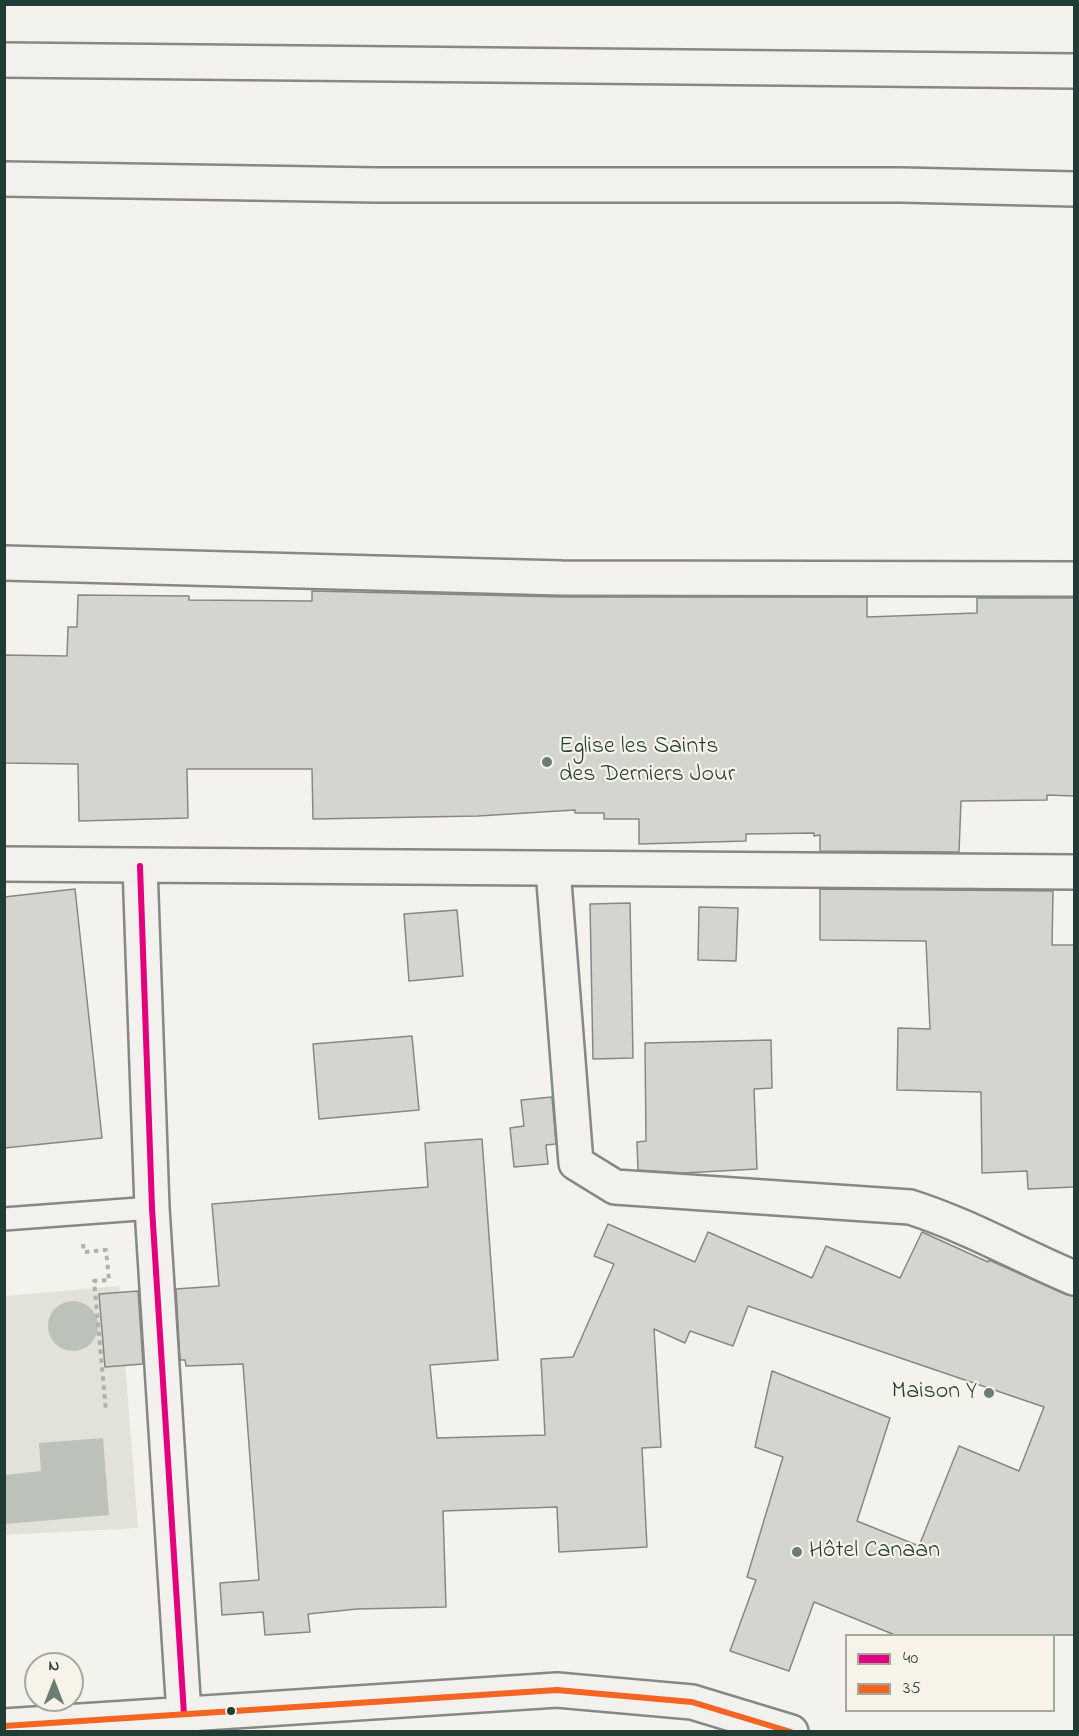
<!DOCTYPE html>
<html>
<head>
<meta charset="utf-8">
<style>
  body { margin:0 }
  #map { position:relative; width:1079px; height:1736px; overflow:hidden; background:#f4f2ec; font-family:"Indie Flower",sans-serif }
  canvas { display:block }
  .frame { position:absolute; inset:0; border:6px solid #1f3d34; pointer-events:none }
  .legend { position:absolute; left:845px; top:1634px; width:210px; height:78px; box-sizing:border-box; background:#f7f3e8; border:2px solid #a1aaa0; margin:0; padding:8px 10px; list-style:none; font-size:18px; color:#1f3d34 }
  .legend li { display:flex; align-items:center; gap:12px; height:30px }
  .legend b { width:30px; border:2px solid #a1aaa0 }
  .north { position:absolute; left:24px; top:1652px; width:60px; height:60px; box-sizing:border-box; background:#f7f3e8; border:2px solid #a1aaa0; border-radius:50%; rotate:0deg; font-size:16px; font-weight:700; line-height:24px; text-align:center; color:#1f3d34 }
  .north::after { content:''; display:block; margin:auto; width:21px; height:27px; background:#6a7c74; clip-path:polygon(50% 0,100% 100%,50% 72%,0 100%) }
</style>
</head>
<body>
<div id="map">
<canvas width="1079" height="1736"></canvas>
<div class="frame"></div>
<ul class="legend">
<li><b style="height:8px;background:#e5007d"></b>40</li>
<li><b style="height:8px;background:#f26522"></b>35</li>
</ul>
<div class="north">N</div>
</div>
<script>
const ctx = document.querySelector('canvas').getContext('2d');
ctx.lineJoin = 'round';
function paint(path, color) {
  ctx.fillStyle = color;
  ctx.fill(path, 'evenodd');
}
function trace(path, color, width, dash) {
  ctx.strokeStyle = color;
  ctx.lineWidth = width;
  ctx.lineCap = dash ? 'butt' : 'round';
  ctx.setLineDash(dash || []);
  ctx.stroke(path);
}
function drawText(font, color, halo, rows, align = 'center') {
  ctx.font = font + ' "Indie Flower",sans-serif';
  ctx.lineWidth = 4.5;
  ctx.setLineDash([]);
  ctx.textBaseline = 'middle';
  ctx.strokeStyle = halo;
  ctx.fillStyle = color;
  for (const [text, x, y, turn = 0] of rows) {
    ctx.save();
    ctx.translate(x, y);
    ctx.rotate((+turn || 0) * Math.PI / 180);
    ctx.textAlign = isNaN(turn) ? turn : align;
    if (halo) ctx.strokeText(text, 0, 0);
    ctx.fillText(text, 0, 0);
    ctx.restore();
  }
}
const green = new Path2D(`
  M 119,1286 L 138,1528 L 5,1535 L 5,1296 Z`);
const water = new Path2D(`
  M48 1326a25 25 0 1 1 50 0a25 25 0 1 1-50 0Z
  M 103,1438 L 109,1515 L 5,1524 L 5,1475 L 41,1471 L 39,1443 Z`);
const building = new Path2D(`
  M 312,591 L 561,597 L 867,597 L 867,617 L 977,613 L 977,598 L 1074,598 L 1074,796 L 1047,795 L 1047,800 L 961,801 L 959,852 L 820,851 L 820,835 L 814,836 L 814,833 L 746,834 L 746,841 L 639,844 L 639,819 L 604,819 L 604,813 L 575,813 L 575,810 L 478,816 L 313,819 L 312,769 L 187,769 L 188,818 L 79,821 L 78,764 L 4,763 L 4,655 L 67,656 L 68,627 L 77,627 L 78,595 L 189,596 L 189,600 L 312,601 Z
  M 75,889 L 102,1138 L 4,1148 L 4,897 Z
  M 820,889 L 1053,891 L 1052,945 L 1074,945 L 1074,1187 L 1028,1189 L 1027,1171 L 982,1173 L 981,1092 L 897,1090 L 898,1028 L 930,1029 L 926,941 L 820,940 Z
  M 630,903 L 633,1058 L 593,1059 L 590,904 Z
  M 699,907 L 738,908 L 736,961 L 698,960 Z
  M 457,910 L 463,976 L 409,981 L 404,914 Z
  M 412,1036 L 419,1110 L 319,1119 L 313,1044 Z
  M 771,1040 L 772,1088 L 754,1089 L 757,1169 L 683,1173 L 638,1170 L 637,1142 L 646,1141 L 645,1043 Z
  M 552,1097 L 556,1144 L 546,1145 L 548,1164 L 514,1167 L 510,1128 L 524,1126 L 521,1100 Z
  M 482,1139 L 498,1360 L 430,1365 L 437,1438 L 545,1435 L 541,1359 L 573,1357 L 614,1264 L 594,1256 L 608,1224 L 695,1262 L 708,1232 L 812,1278 L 826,1246 L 900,1278 L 922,1232 L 988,1262 L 989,1260 L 1067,1295 L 1074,1296 L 1074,1635 L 895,1635 L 814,1602 L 789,1671 L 730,1651 L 756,1580 L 747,1577 L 783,1457 L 755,1447 L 772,1371 L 890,1418 L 857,1521 L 919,1546 L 959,1446 L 1019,1471 L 1044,1407 L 748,1306 L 733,1346 L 690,1331 L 685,1343 L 654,1329 L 661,1447 L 642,1448 L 647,1547 L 559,1552 L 557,1507 L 443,1511 L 446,1607 L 357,1609 L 308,1614 L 310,1632 L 265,1635 L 263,1612 L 222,1615 L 220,1583 L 259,1580 L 243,1364 L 186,1366 L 185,1360 L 180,1360 L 176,1289 L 219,1286 L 212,1204 L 428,1187 L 425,1143 Z
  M 138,1291 L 143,1364 L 105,1367 L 99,1294 Z`);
const path = new Path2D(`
  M 83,1244 L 84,1252 L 106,1250 L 109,1280 L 94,1281 L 106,1411`);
const lane = new Path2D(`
  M 4,1219 L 152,1208`);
const street = new Path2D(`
  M 4,179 L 377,185 L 901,185 L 1074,189
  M 4,563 L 562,578 L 1074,579
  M 4,864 L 1074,872
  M 140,866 L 152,1208 L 184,1714
  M 553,869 L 576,1163 L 615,1187 L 910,1207 C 967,1225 1019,1255 1074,1278
  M 4,1726 L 557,1690 L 692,1702 L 791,1732`);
const highway = new Path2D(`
  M 4,60 L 1074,71`);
const bus1 = new Path2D(`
  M 140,866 L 152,1208 L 184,1714`);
const bus2 = new Path2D(`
  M 4,1726 L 557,1690 L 692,1702 L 791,1732`);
const markers = [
  [547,762,6,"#6a7c74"],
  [989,1393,6,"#6a7c74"],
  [797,1552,6,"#6a7c74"],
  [231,1711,5,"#1f3d34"]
];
const poiNames = [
  ["Eglise les Saints",559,748],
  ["des Derniers Jour",559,776],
  ["Maison Y",977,1393,"right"],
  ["Hôtel Canaan",809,1552]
];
paint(green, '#e2e2d9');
paint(water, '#bcc2b9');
paint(building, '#d5d5d0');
trace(building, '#848985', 1.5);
trace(lane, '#848985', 26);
trace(street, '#848985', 38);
trace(highway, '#848985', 38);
trace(path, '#b0b2ae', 4, [4.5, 4.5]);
trace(lane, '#f2f1ed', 21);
trace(street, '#f2f1ed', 33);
trace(highway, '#f2f1ed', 33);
trace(bus1, '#e5007d', 6);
trace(bus2, '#f26522', 6);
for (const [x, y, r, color] of markers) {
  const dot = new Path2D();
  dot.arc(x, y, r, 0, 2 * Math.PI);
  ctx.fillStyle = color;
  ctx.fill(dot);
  trace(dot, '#f7f3e8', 2);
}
drawText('24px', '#1f3d34', '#f7f3e8', poiNames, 'left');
</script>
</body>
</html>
